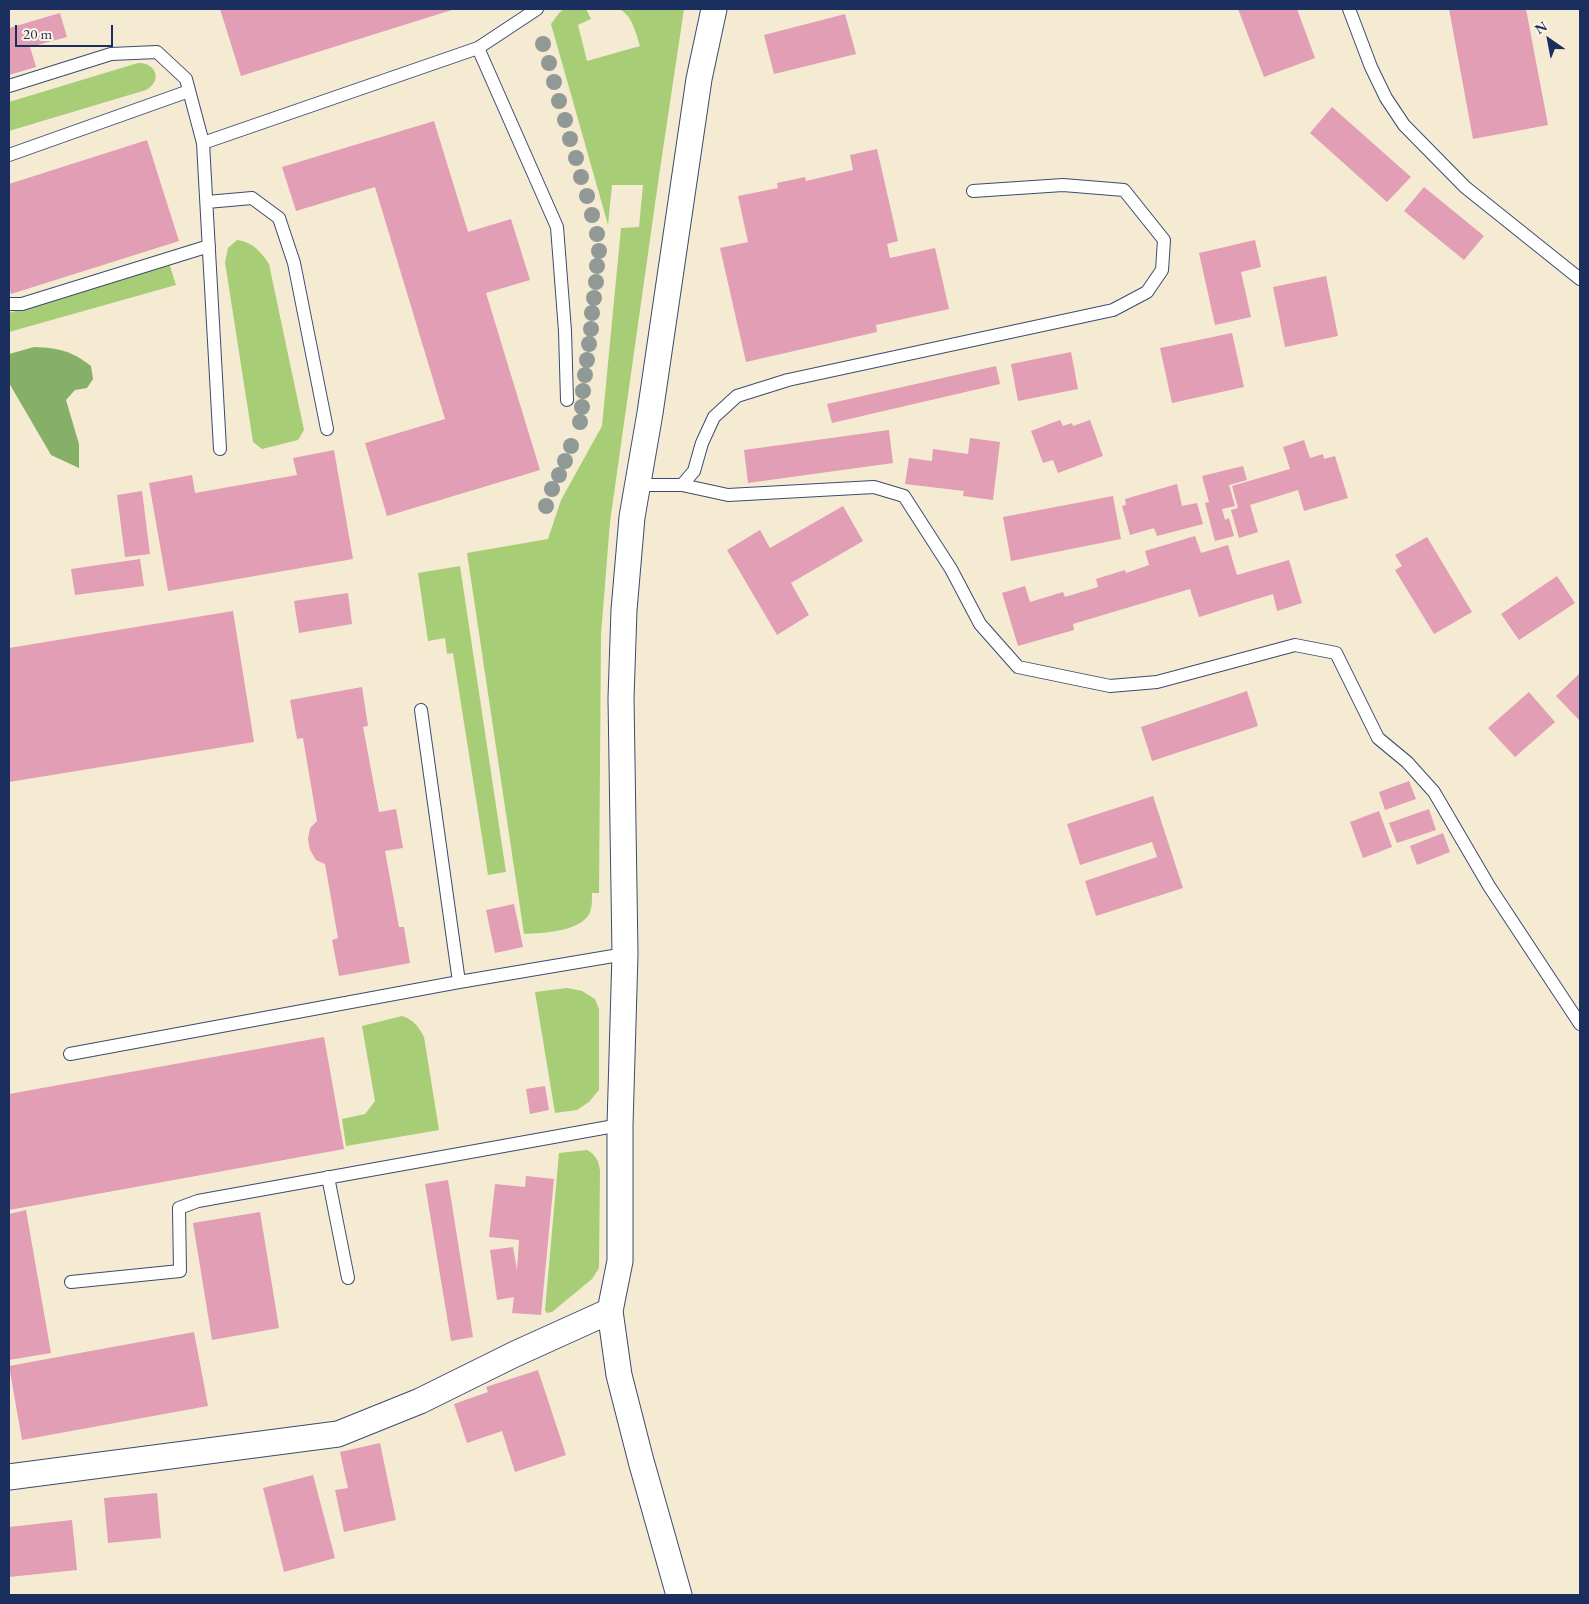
<!DOCTYPE html>
<html>
<head>
<meta charset="utf-8">
<style>
  body { margin:0 }
  #map { position:relative; width:1589px; height:1604px; overflow:hidden; background:#f5ebd2; font-family:"EB Garamond",serif }
  canvas { display:block }
  .frame { position:absolute; inset:0; border:10px solid #1b2f5e; pointer-events:none }
  .north { position:absolute; left:1524px; top:15px; width:50px; height:50px; -webkit-text-stroke:4px #fcf5e5; paint-order:stroke; rotate:327deg; font-size:14px; font-weight:700; line-height:20px; text-align:center; color:#1b2f5e }
  .north::after { content:''; display:block; margin:auto; width:18px; height:22px; background:#1b2f5e; clip-path:polygon(50% 0,100% 100%,50% 72%,0 100%) }
  .scale { position:absolute; left:15px; top:25px; width:98px; height:22px; box-sizing:border-box; border:2px solid #1b2f5e; border-top:0; padding-left:6px; font-size:15px; line-height:18px; white-space:nowrap; color:#1b2f5e; -webkit-text-stroke:4px #fcf5e5; paint-order:stroke }
</style>
</head>
<body>
<div id="map">
<canvas width="1589" height="1604"></canvas>
<div class="frame"></div>
<div class="north">N</div>
<div class="scale">20 m</div>
</div>
<script>
const ctx = document.querySelector('canvas').getContext('2d');
ctx.lineJoin = 'round';
function paint(path, color) {
  ctx.fillStyle = color;
  ctx.fill(path, 'evenodd');
}
function trace(path, color, width, dash) {
  ctx.strokeStyle = color;
  ctx.lineWidth = width;
  ctx.lineCap = dash ? 'butt' : 'round';
  ctx.setLineDash(dash || []);
  ctx.stroke(path);
}
const green = new Path2D(`
  M 564,9 L 586,9 L 591,19 L 578,25 L 587,61 L 640,46 C 636,33 632,15 619,9 L 684,9 L 659,176 L 610,522 L 601,635 L 599,893 L 592,893 C 592,899 592,904 591,909 C 586,932 542,933 524,934 L 467,553 L 548,539 L 561,500 L 602,426 L 621,228 L 639,227 L 643,185 L 612,185 L 608,225 L 551,24 L 559,13 Z
  M 138,63 C 156,62 163,81 146,90 L 9,131 L 9,102 Z
  M 237,240 C 253,242 261,252 269,264 L 304,430 L 298,440 L 262,449 L 253,442 L 225,262 L 228,248 Z
  M 169,263 L 176,285 L 9,332 L 9,313 Z
  M 460,566 L 506,872 L 488,875 L 453,653 L 447,654 L 445,638 L 428,641 L 418,573 Z
  M 567,988 L 582,991 L 595,999 L 599,1009 L 599,1090 L 589,1102 L 577,1110 L 555,1113 L 535,992 Z
  M 402,1016 C 414,1020 418,1026 424,1037 L 439,1130 L 346,1146 L 342,1119 L 365,1114 L 375,1101 L 362,1026 Z
  M 587,1150 C 596,1155 599,1161 600,1171 L 599,1268 L 592,1279 L 552,1312 L 547,1313 L 545,1310 L 559,1153 Z`);
const forest = new Path2D(`
  M 34,347 C 59,348 72,351 91,366 L 93,379 L 87,388 L 75,390 L 66,400 L 79,444 L 79,468 L 51,455 L 9,383 L 9,354 Z`);
const building = new Path2D(`
  M 220,9 L 455,9 L 241,76 Z
  M 1238,9 L 1297,9 L 1315,58 L 1264,77 Z
  M 1449,9 L 1526,9 L 1548,125 L 1473,139 Z
  M 60,13 L 67,37 L 30,47 L 36,67 L 9,75 L 9,28 Z
  M 845,14 L 856,54 L 774,74 L 764,35 Z
  M 1332,107 L 1411,177 L 1387,202 L 1310,133 Z
  M 434,121 L 468,232 L 511,219 L 530,280 L 486,293 L 540,470 L 387,516 L 365,443 L 445,419 L 375,187 L 296,211 L 282,167 Z
  M 147,140 L 179,241 L 11,294 L 9,286 L 9,184 Z
  M 877,149 L 898,241 L 887,244 L 890,258 L 935,248 L 949,309 L 876,325 L 877,332 L 746,362 L 720,248 L 748,242 L 738,196 L 778,188 L 777,183 L 805,177 L 806,181 L 853,170 L 850,155 Z
  M 1424,187 L 1484,236 L 1464,260 L 1404,211 Z
  M 1255,240 L 1261,267 L 1241,272 L 1251,317 L 1215,325 L 1199,253 Z
  M 1326,276 L 1338,336 L 1285,347 L 1273,287 Z
  M 1232,333 L 1244,387 L 1172,403 L 1160,348 Z
  M 1071,352 L 1078,389 L 1018,401 L 1011,364 Z
  M 996,366 L 1000,384 L 832,423 L 827,404 Z
  M 1060,420 L 1063,426 L 1072,423 L 1073,426 L 1090,420 L 1103,456 L 1058,473 L 1053,460 L 1043,463 L 1031,431 Z
  M 889,430 L 893,463 L 748,483 L 744,450 Z
  M 970,438 L 1000,442 L 993,500 L 963,496 L 964,491 L 905,484 L 909,458 L 932,461 L 933,449 L 968,454 Z
  M 1304,440 L 1310,458 L 1323,454 L 1324,459 L 1335,456 L 1348,498 L 1304,511 L 1298,490 L 1250,505 L 1258,532 L 1239,538 L 1231,510 L 1238,508 L 1232,486 L 1290,469 L 1283,447 Z
  M 334,450 L 353,559 L 168,591 L 149,483 L 192,475 L 195,493 L 297,475 L 293,458 Z
  M 1243,466 L 1247,480 L 1229,485 L 1235,506 L 1222,509 L 1225,520 L 1229,518 L 1234,536 L 1215,541 L 1205,503 L 1209,502 L 1202,476 Z
  M 1177,484 L 1182,506 L 1197,503 L 1203,524 L 1157,536 L 1154,528 L 1130,535 L 1122,506 L 1126,505 L 1125,499 Z
  M 142,491 L 150,554 L 125,557 L 117,495 Z
  M 1113,496 L 1121,539 L 1011,561 L 1003,517 Z
  M 843,506 L 863,541 L 791,583 L 809,615 L 777,635 L 727,550 L 760,530 L 770,548 Z
  M 1195,536 L 1201,553 L 1228,545 L 1237,575 L 1289,560 L 1302,603 L 1277,611 L 1273,594 L 1199,617 L 1190,589 L 1073,624 L 1074,630 L 1018,646 L 1002,593 L 1025,586 L 1030,602 L 1063,592 L 1065,597 L 1098,587 L 1096,579 L 1125,570 L 1126,573 L 1149,565 L 1145,551 Z
  M 1427,537 L 1472,612 L 1434,634 L 1395,570 L 1402,566 L 1395,555 Z
  M 140,559 L 144,586 L 75,595 L 71,569 Z
  M 1557,576 L 1575,603 L 1519,640 L 1501,614 Z
  M 348,593 L 352,624 L 299,633 L 294,601 Z
  M 233,611 L 254,742 L 9,782 L 9,648 Z
  M 1580,673 L 1580,721 L 1556,696 Z
  M 362,687 L 368,726 L 363,727 L 379,812 L 396,809 L 403,848 L 385,851 L 399,927 L 404,927 L 410,963 L 339,976 L 332,940 L 338,938 L 325,864 L 316,860 L 310,850 L 308,839 L 310,828 L 317,821 L 303,738 L 297,739 L 290,700 Z
  M 1247,691 L 1258,726 L 1152,761 L 1141,727 Z
  M 1529,692 L 1555,722 L 1515,757 L 1488,728 Z
  M 1409,781 L 1416,799 L 1385,810 L 1379,792 Z
  M 1153,796 L 1183,888 L 1096,916 L 1085,881 L 1157,857 L 1152,842 L 1080,865 L 1067,824 Z
  M 1429,809 L 1436,830 L 1397,843 L 1389,823 Z
  M 1379,811 L 1392,847 L 1363,858 L 1350,822 Z
  M 1443,833 L 1450,852 L 1417,865 L 1410,846 Z
  M 514,904 L 523,947 L 495,953 L 486,910 Z
  M 324,1037 L 344,1149 L 9,1210 L 9,1094 Z
  M 545,1086 L 549,1110 L 530,1114 L 526,1089 Z
  M 526,1176 L 554,1179 L 541,1315 L 512,1313 L 514,1297 L 497,1300 L 490,1250 L 513,1247 L 517,1270 L 519,1240 L 489,1237 L 495,1184 L 525,1187 Z
  M 448,1180 L 473,1337 L 451,1341 L 425,1184 Z
  M 26,1210 L 51,1353 L 9,1360 L 9,1214 Z
  M 260,1212 L 279,1328 L 212,1340 L 193,1223 Z
  M 194,1332 L 208,1406 L 22,1440 L 9,1366 Z
  M 538,1370 L 566,1455 L 515,1472 L 502,1431 L 467,1443 L 454,1404 L 488,1392 L 486,1387 Z
  M 380,1443 L 396,1520 L 344,1532 L 335,1490 L 348,1488 L 340,1452 Z
  M 313,1475 L 335,1558 L 284,1572 L 263,1488 Z
  M 157,1493 L 161,1538 L 108,1543 L 104,1498 Z
  M 72,1520 L 77,1570 L 9,1577 L 9,1527 Z`);
const lane = new Path2D(`
  M 1349,9 L 1371,67 L 1386,98 L 1404,125 L 1465,187 L 1580,279
  M 478,48 L 557,227 L 565,331 L 567,400
  M 9,86 L 111,54 L 157,52 L 186,79 L 203,143 L 220,449
  M 203,143 L 478,48 L 537,9
  M 9,155 L 189,91
  M 207,202 L 252,198 L 279,218 L 294,263 L 327,429
  M 9,304 L 22,304 L 209,246
  M 637,485 L 682,485 L 694,471 L 702,443 L 714,417 L 737,396 L 788,380 L 1113,310 L 1147,292 L 1162,270 L 1164,240 L 1124,190 L 1063,185 L 973,191
  M 682,485 L 728,495 L 874,487 L 904,496 L 951,569 L 980,624 L 1018,667 L 1110,686 L 1157,682 L 1295,645 L 1336,653 L 1378,738 L 1407,762 L 1434,792 L 1489,886 L 1580,1024
  M 421,710 L 459,982
  M 70,1054 L 459,982 L 625,954
  M 328,1177 L 348,1278
  M 71,1282 L 180,1271 L 179,1208 L 198,1201 L 620,1125`);
const street = new Path2D(`
  M 9,1477 L 338,1434 L 420,1401 L 515,1354 L 610,1311
  M 679,1595 L 641,1461 L 619,1375 L 610,1311 L 620,1261 L 620,1125 L 625,954 L 621,698 L 624,610 L 632,517 L 650,413 L 699,79 L 714,9`);
const trees = [
  [543,44],
  [549,63],
  [554,82],
  [559,101],
  [565,120],
  [570,139],
  [576,158],
  [581,177],
  [587,196],
  [592,215],
  [597,234],
  [599,251],
  [597,266],
  [596,282],
  [594,298],
  [592,313],
  [591,329],
  [589,344],
  [587,360],
  [585,375],
  [583,391],
  [582,407],
  [580,422],
  [571,446],
  [565,461],
  [559,475],
  [552,489],
  [546,506]
];
paint(green, '#a8cd77');
paint(forest, '#86b068');
paint(building, '#e19eb4');
trace(lane, '#3c4b6f', 14);
trace(street, '#3c4b6f', 27);
trace(lane, '#fff', 12);
trace(street, '#fff', 25);
ctx.fillStyle = '#909996';
for (const [x, y] of trees) {
  ctx.beginPath();
  ctx.arc(x, y, 8, 0, 2 * Math.PI);
  ctx.fill();
}
</script>
</body>
</html>
